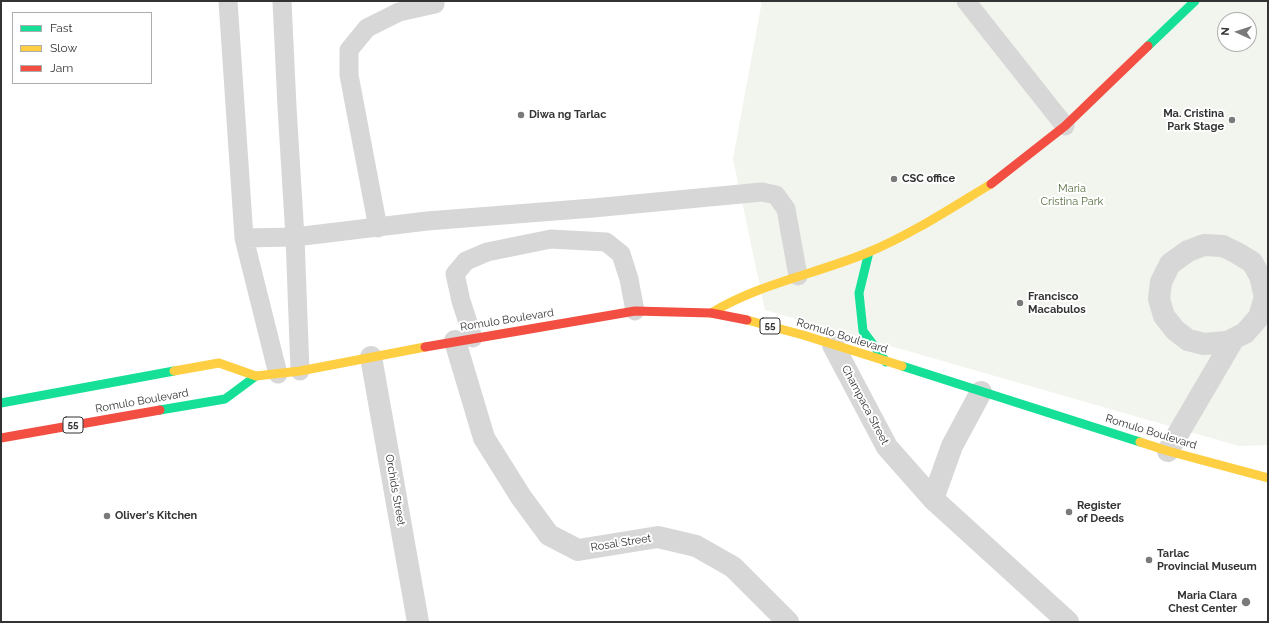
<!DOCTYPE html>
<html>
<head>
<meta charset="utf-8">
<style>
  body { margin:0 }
  #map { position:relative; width:1269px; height:623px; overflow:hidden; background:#fff; font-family:Raleway,sans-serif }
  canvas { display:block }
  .frame { position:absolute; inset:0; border:2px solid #333; pointer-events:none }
  .legend { position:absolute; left:12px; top:12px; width:140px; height:72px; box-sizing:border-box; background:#fff; border:1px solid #adadad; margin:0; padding:5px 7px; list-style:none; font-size:12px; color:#333 }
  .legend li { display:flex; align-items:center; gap:8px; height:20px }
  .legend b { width:20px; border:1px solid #adadad }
  .north { position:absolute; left:1217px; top:12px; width:40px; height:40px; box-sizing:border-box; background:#fff; border:1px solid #adadad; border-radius:50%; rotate:273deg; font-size:11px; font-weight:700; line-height:16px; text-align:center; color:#333 }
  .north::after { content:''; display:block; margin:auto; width:14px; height:18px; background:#7a7a7a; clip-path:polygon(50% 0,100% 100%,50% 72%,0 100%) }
</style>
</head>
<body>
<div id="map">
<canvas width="1269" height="623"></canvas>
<div class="frame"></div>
<ul class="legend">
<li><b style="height:5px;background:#16e098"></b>Fast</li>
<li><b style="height:5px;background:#ffcf43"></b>Slow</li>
<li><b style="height:5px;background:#f24e42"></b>Jam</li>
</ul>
<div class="north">N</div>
</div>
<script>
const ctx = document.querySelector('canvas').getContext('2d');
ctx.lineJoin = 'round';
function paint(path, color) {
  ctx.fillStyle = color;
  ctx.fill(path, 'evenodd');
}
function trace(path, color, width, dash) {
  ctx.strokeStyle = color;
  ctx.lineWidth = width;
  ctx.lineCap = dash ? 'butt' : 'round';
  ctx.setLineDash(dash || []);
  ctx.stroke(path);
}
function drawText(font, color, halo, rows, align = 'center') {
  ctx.font = font + ' Raleway,sans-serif';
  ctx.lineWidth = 4;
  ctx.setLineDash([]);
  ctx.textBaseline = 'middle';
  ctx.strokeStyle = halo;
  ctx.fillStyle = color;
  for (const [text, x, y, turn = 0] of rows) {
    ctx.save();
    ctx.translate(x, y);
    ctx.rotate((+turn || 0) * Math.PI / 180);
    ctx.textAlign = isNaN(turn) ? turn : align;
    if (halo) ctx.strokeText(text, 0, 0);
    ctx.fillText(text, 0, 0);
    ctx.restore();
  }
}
const green = new Path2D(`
  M 762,1 L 1268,1 L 1268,445 L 1239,446 L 765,310 L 733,159 ZM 1225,20 L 1249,20 L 1249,44 L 1225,44 Z`);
const lane = new Path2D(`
  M 228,1 L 244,238 L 278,374
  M 282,1 L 287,107 L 295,237 L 300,371
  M 966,1 L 1065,126
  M 378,228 L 349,75 L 349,50 L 367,28 L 399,12 L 435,4
  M 244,238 L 295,237 L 427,221 L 593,208 L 762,192 L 776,195 L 786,209 L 798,276
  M 473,338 L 461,301 L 455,274 L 466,261 L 487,252 L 551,239 L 606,242 L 621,254 L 629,279 L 635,311`);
const street = new Path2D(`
  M 1204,245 L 1223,246 L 1237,253 L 1252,262 L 1260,276 L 1265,297 L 1259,317 L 1245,333 L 1227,342 L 1204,344 L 1188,340 L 1175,330 L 1164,316 L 1159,299 L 1161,282 L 1170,264 L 1188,251 Z
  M 455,341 L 484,438 L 521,497 L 549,535 L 578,550 L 658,537 L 696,546 L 733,567 L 788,622
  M 833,345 L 887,447 L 933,499 L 1068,622
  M 371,357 L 418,622
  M 1168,451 L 1233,340
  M 933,499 L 952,446 L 981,392`);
const fast = new Path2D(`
  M 1148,46 L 1195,1
  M 869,252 L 859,293 L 863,331 L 886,362
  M 902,366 L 1140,442
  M 1,403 L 174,371
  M 160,410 L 225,399 L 256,376`);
const slow = new Path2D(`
  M 711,313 C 760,283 817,274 869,252 C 912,234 951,208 991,184
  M 747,320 L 803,335 L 902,366
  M 174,371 L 219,363 L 256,376 L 300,371 L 425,347
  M 1140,442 L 1168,451 L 1268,478`);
const jam = new Path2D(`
  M 991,184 L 1065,126 L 1148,46
  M 425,347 L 635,311 L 711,313 L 747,320
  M 1,438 L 160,410`);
const markers = [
  [521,115,4,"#7a7a7a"],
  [1232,120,4,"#7a7a7a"],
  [894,179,4,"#7a7a7a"],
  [1020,303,4,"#7a7a7a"],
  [1069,512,4,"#7a7a7a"],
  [107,516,4,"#7a7a7a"],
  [1149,560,4,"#7a7a7a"],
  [1246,602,5,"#7a7a7a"]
];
const shields = [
  [770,326,20],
  [73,425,20]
];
const shieldNames = [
  ["55",770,326],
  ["55",73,425]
];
const poiNames = [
  ["Ma. Cristina",1224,114,"right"],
  ["Park Stage",1224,127,"right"],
  ["Diwa ng Tarlac",529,115],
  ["CSC office",902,179],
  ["Francisco",1028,297],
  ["Macabulos",1028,310],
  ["Register",1077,506],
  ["of Deeds",1077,519],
  ["Oliver's Kitchen",115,516],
  ["Tarlac",1157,554],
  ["Provincial Museum",1157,567],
  ["Maria Clara",1237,596,"right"],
  ["Chest Center",1237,609,"right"]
];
const parkNames = [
  ["Maria",1072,189],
  ["Cristina Park",1072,202]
];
const streetNames = [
  ["Romulo Boulevard",507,320,-9],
  ["Romulo Boulevard",842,336,17],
  ["Romulo Boulevard",142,401,-10],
  ["Champaca Street",865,405,62],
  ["Romulo Boulevard",1151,432,17],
  ["Orchids Street",395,490,80],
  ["Rosal Street",621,543,-9]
];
paint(green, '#f1f5ed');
trace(lane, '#d7d7d7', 19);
trace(street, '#d7d7d7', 22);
trace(fast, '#16e098', 9);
trace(slow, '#ffcf43', 9);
trace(jam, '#f24e42', 9);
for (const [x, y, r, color] of markers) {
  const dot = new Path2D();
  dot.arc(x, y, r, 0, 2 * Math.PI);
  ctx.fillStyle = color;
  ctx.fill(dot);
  trace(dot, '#fff', 1.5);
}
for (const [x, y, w] of shields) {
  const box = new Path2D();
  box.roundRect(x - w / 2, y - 8, w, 16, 3);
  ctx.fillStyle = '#fff';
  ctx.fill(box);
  trace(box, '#333', 1);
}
drawText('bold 10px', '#333', null, shieldNames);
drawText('bold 11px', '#333', '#fff', poiNames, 'left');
drawText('11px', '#56703f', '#fff', parkNames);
drawText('11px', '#333', '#fff', streetNames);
</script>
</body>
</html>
